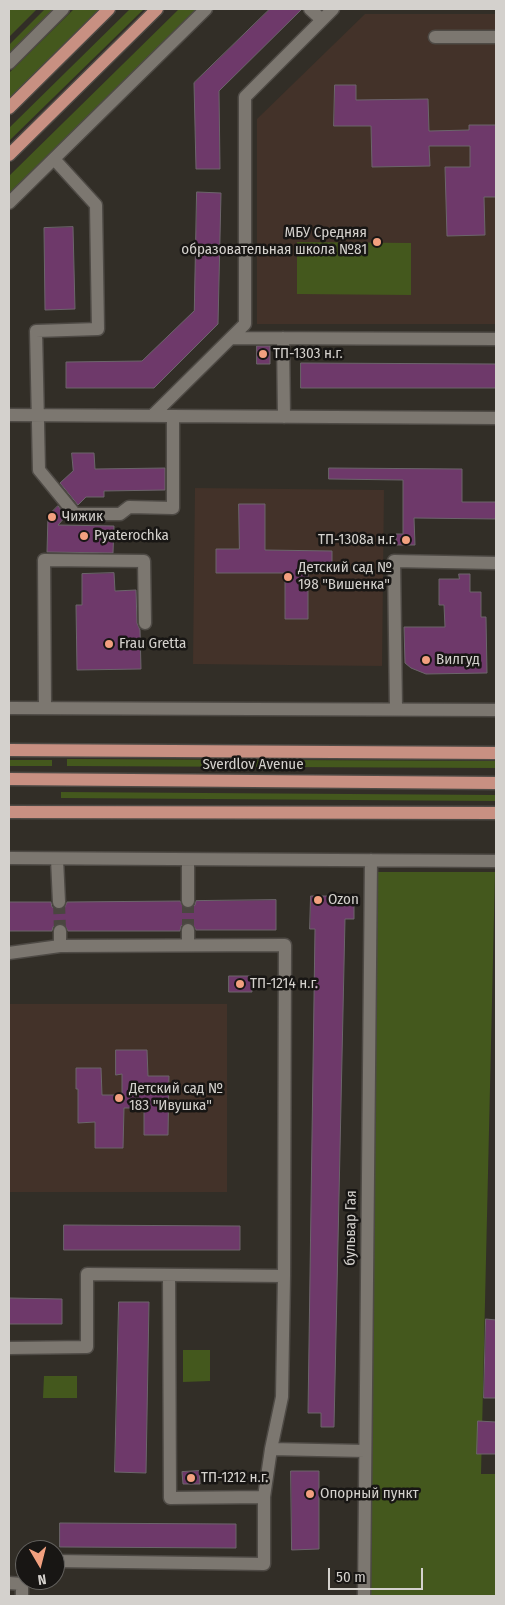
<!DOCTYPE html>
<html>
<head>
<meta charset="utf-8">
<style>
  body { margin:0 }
  #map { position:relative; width:505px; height:1605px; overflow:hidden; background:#322e27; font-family:"Fira Sans Condensed",sans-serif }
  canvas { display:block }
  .frame { position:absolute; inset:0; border:10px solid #d4d1cd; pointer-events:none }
  .north { position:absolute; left:15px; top:1540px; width:50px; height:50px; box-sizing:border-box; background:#181614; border:1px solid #63615e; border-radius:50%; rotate:172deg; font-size:14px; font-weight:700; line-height:20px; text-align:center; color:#d4d1cd }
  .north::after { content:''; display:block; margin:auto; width:18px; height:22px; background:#f2a07f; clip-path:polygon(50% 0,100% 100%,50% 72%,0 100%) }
  .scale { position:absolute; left:328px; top:1568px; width:95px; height:22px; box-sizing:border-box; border:2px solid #d4d1cd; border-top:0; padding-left:6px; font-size:15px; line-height:18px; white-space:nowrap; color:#d4d1cd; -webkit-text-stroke:4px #181614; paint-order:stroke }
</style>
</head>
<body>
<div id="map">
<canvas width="505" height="1605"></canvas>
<div class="frame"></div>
<div class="north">N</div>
<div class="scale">50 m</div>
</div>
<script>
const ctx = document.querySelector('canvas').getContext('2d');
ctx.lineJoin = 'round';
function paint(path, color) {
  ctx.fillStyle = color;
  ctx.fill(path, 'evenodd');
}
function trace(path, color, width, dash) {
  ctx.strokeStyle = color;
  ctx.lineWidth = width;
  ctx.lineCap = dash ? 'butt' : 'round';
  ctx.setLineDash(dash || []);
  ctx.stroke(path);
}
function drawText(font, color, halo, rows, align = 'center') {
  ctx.font = font + ' "Fira Sans Condensed",sans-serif';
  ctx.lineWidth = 5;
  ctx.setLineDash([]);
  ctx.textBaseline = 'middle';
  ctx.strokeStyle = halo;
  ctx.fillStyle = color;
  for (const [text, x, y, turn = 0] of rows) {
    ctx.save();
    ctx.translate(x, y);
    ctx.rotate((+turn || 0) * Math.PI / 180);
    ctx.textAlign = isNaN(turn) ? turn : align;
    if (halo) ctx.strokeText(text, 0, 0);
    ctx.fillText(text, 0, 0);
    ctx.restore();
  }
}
const education = new Path2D(`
  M 365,14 L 496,14 L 496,324 L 257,324 L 257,119 Z
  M 195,488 L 384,490 L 382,666 L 193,664 Z
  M 10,1004 L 227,1004 L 227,1192 L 10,1192 Z`);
const green = new Path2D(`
  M 9,9 L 37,9 L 9,37 Z
  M 45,9 L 56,9 L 9,56 L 9,45 Z
  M 74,9 L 101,9 L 9,100 L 9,73 Z
  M 130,9 L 144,9 L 9,141 L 9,128 Z
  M 179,9 L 202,9 L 9,199 L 9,176 Z
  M 297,242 L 411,243 L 411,295 L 297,294 Z
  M 67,759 L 496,761 L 496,768 L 67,766 Z
  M 9,760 L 52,760 L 52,766 L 9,766 Z
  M 61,792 L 496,795 L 496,801 L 61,798 Z
  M 374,872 L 495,872 L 481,1474 L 496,1474 L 496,1596 L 371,1596 Z
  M 183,1350 L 210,1350 L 210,1381 L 183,1382 Z
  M 44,1376 L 77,1376 L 77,1398 L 43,1398 Z`);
const building = new Path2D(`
  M 270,9 L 302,9 L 219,91 L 220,169 L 196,169 L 194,83 Z
  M 335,85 L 356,85 L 356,100 L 428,99 L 429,131 L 469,130 L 469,125 L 496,125 L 496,197 L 484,197 L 485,235 L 447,236 L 445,167 L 470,167 L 470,146 L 429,146 L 430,166 L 372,167 L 371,126 L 334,126 Z
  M 197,192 L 221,193 L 218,324 L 154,388 L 66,388 L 66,362 L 142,361 L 194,311 Z
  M 73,227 L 75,309 L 45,310 L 44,228 Z
  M 257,346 L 270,346 L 270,364 L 257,364 Z
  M 301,363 L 496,364 L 496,388 L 301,388 Z
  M 72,453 L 94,453 L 95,469 L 165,468 L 165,490 L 104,491 L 104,497 L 86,497 L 78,505 L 60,483 L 73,471 Z
  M 329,468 L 462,469 L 462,502 L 496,502 L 496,519 L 414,518 L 415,545 L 396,545 L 396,534 L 403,534 L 403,480 L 329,479 Z
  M 239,504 L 265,504 L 265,550 L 332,551 L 332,573 L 308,573 L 308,619 L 285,619 L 285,573 L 216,573 L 216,549 L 239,549 Z
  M 58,506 L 66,516 L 58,525 L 114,526 L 113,553 L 47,552 L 48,516 Z
  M 114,573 L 115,591 L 136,590 L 137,623 L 140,630 L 141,669 L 77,670 L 76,605 L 82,605 L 82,574 Z
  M 459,574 L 470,574 L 470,592 L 481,592 L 481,617 L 486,617 L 487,673 L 426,674 L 411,668 L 405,663 L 404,627 L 445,627 L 444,605 L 439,605 L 439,579 L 459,579 Z
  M 311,896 L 354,896 L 354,919 L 345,919 L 334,1427 L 321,1427 L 321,1413 L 308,1413 L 315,929 L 310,929 Z
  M 276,900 L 276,930 L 196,930 L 192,923 L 188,922 L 181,926 L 180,931 L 68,931 L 64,924 L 60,923 L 53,927 L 52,931 L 9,931 L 9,902 L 51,902 L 52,907 L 59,910 L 64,909 L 67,902 L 180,901 L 184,908 L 188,909 L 195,905 L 196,901 Z
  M 229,976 L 251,976 L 252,992 L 229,992 Z
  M 116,1050 L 147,1050 L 148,1076 L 169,1076 L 168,1135 L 144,1135 L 144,1108 L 124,1108 L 123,1148 L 95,1148 L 95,1122 L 78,1123 L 78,1089 L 76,1089 L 76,1068 L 101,1068 L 102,1095 L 122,1095 L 122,1074 L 116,1075 Z
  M 64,1225 L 240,1226 L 240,1250 L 64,1250 Z
  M 9,1298 L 62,1299 L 62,1324 L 9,1324 Z
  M 119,1302 L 149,1302 L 146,1473 L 115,1472 Z
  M 486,1319 L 496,1320 L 496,1398 L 484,1398 Z
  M 478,1421 L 496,1422 L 496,1454 L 477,1454 Z
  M 199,1471 L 200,1484 L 183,1484 L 182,1472 Z
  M 291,1471 L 319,1471 L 319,1549 L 292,1550 Z
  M 60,1523 L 236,1524 L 236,1548 L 60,1547 Z`);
const minorTunnel = new Path2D(`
  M 188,901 L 188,930
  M 59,902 L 60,931`);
const minor = new Path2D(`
  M 310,9 L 322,20
  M 435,37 L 496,37
  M 9,63 L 63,9
  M 54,159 L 96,205 L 98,329 L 36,331 L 39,470 L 75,514 L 120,514 L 129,507 L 173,508 L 173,416
  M 9,203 L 206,9
  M 233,338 L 496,339
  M 283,338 L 284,417
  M 9,415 L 496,418
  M 152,416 L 245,324 L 245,97 L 333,9
  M 9,708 L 496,710
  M 45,708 L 44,560 L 144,561 L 145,623
  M 396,709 L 394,561 L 496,563
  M 9,858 L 496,861
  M 57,859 L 59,902
  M 188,860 L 188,901
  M 188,930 L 188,945
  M 60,931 L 60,946
  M 9,953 L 60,946 L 285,945 L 284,1276 L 282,1397 L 271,1449 L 264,1497 L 264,1564 L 55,1561
  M 169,1275 L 170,1498 L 264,1497
  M 9,1348 L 87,1347 L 87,1274 L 284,1276
  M 271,1449 L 365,1451
  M 9,1583 L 22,1584 L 22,1596
  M 364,1596 L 371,860`);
const major = new Path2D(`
  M 9,108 L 109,9
  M 9,155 L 157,9
  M 9,750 L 496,753
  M 9,779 L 496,783
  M 9,812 L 496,813`);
const markers = [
  [377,242,5,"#f2a07f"],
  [263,354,5,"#f2a07f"],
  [52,517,5,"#f2a07f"],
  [84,536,5,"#f2a07f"],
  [406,540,5,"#f2a07f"],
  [288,577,5,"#f2a07f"],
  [109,644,5,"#f2a07f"],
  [426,660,5,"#f2a07f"],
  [318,900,5,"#f2a07f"],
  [240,984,5,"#f2a07f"],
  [119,1098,5,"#f2a07f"],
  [191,1478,5,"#f2a07f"],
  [310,1494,5,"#f2a07f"]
];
const poiNames = [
  ["МБУ Средняя",367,233,"right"],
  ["образовательная школа №81",367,250,"right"],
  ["ТП-1303 н.г.",273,354],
  ["Чижик",62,517],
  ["Pyaterochka",94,536],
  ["ТП-1308а н.г.",396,540,"right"],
  ["Детский сад №",298,568],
  ["198 \"Вишенка\"",298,585],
  ["Frau Gretta",119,644],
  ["Вилгуд",436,660],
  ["Ozon",328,900],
  ["ТП-1214 н.г.",250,984],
  ["Детский сад №",129,1089],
  ["183 \"Ивушка\"",129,1106],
  ["ТП-1212 н.г.",201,1478],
  ["Опорный пункт",320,1494]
];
const streetNames = [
  ["Sverdlov Avenue",253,765],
  ["бульвар Гая",351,1228,-89]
];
paint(education, '#433229');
paint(green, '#44581d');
paint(building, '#6e396a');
trace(building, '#6c656b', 1);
trace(minorTunnel, '#4a4640', 12, [12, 6]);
trace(minor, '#4e4a45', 15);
trace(major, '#4e4a45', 15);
trace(minor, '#7c7770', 12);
trace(major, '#c89082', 12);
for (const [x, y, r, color] of markers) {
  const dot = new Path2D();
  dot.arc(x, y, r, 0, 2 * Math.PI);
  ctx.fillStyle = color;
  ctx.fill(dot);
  trace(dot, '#181614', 2);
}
drawText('15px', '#d4d1cd', '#181614', poiNames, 'left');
drawText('15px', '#d4d1cd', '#181614', streetNames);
</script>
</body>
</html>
